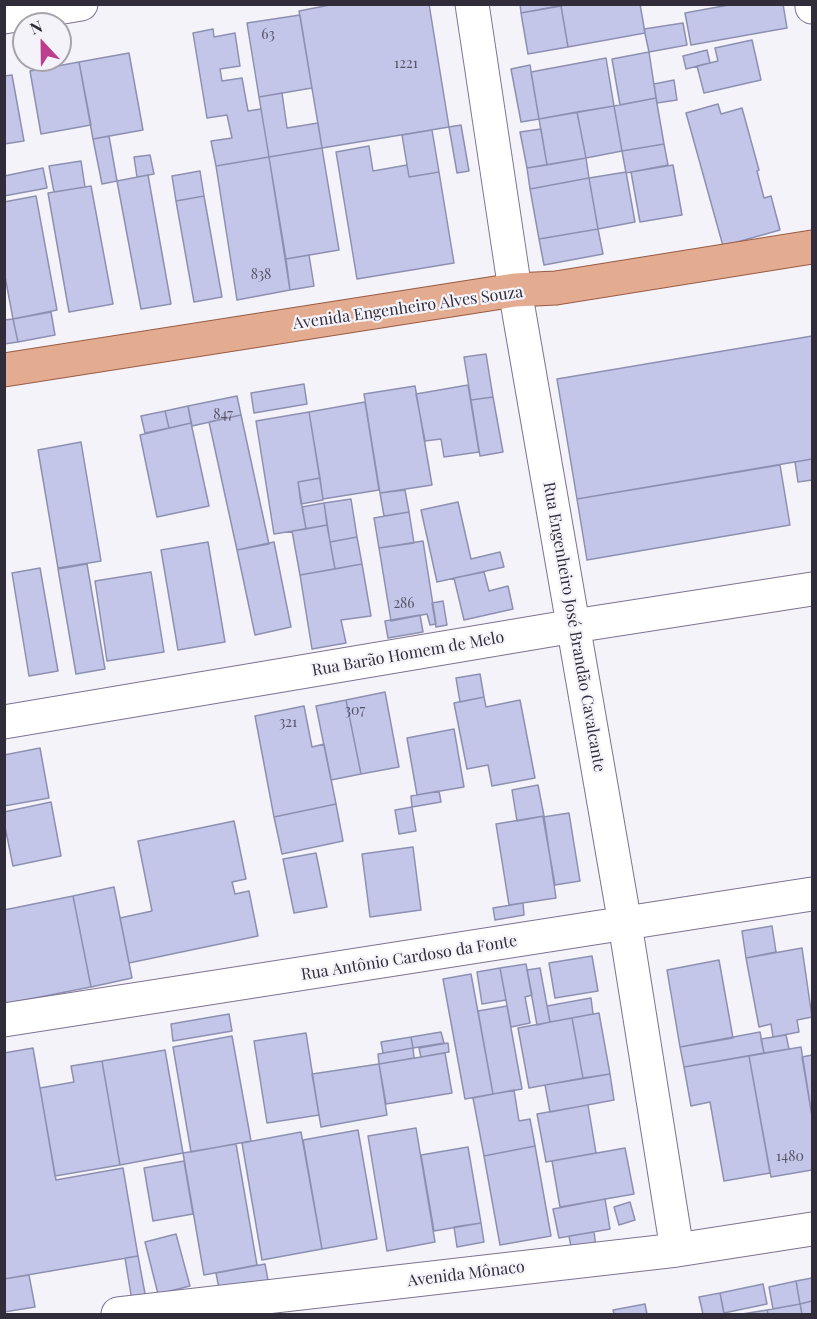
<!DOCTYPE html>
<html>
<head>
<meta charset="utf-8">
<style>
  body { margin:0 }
  #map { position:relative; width:817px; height:1319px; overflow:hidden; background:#f5f3fa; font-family:"Playfair Display",serif }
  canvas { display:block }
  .frame { position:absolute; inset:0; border:6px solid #312c39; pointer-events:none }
  .north { position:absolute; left:12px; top:12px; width:60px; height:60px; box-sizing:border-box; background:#f5f3fa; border:2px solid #a7a3ad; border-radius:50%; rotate:338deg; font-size:16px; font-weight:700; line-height:24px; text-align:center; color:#312c39 }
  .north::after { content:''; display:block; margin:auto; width:21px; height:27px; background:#bc3e8c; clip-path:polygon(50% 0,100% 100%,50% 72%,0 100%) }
</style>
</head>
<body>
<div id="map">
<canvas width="817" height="1319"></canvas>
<div class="frame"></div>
<div class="north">N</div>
</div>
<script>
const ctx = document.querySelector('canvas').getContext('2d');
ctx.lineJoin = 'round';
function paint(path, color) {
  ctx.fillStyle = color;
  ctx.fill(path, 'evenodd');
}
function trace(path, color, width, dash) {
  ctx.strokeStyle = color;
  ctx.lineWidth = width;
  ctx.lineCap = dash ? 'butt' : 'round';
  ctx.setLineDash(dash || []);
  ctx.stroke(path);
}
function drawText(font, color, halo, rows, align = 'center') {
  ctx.font = font + ' "Playfair Display",serif';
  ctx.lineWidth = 4.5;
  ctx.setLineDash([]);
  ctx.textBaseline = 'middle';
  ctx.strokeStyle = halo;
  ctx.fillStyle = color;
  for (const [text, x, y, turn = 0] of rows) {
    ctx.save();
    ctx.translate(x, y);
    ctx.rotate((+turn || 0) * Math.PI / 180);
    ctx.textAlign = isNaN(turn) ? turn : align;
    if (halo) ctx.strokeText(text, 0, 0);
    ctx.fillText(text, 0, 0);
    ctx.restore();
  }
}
const building = new Path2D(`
  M 335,4 L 429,4 L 449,127 L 322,148 L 299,11 Z
  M 520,4 L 558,4 L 558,6 L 521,13 Z
  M 569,4 L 640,4 L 645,33 L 568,47 L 561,6 Z
  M 734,4 L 783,4 L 787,28 L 691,45 L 685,13 Z
  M 561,6 L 568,47 L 528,54 L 521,13 Z
  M 300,15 L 312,88 L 259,97 L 247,23 Z
  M 683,23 L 687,45 L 649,52 L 644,29 Z
  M 213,29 L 214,37 L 235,33 L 240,66 L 220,69 L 222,81 L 242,78 L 248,111 L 261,109 L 269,157 L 216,166 L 211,141 L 232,138 L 227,115 L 207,118 L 193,33 Z
  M 752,40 L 761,80 L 704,93 L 697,66 L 718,61 L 715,48 Z
  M 707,50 L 710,63 L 686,69 L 683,56 Z
  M 649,52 L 656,98 L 620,105 L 612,59 Z
  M 129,53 L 143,130 L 93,139 L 79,62 Z
  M 606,58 L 614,106 L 539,119 L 531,72 Z
  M 79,62 L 91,125 L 41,134 L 30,71 Z
  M 530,65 L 539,119 L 521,122 L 511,69 Z
  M 12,75 L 24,141 L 4,144 L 4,76 Z
  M 674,80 L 677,100 L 657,103 L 654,84 Z
  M 282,93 L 287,128 L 318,123 L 322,148 L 269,157 L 259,97 Z
  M 656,98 L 664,144 L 622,151 L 614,106 Z
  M 718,104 L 721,114 L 742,108 L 759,170 L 757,171 L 764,198 L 771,196 L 780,230 L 723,246 L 686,113 Z
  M 614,106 L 622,151 L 586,158 L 577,112 Z
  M 577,112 L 586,158 L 547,165 L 539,119 Z
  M 461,125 L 469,171 L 457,173 L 449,127 Z
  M 541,129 L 547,165 L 527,168 L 520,132 Z
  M 432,130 L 439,172 L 409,177 L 402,135 Z
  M 109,136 L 117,181 L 102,184 L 93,139 Z
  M 664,144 L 668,165 L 626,173 L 622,151 Z
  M 369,146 L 373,171 L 407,165 L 409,177 L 439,172 L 454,263 L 357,279 L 336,152 Z
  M 322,148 L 339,250 L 286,259 L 269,157 Z
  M 150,155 L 154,174 L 137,177 L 134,157 Z
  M 269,157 L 290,290 L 237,300 L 216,166 Z
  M 586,158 L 589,178 L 530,189 L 527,168 Z
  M 81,161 L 85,187 L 54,192 L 49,166 Z
  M 673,165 L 682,215 L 640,222 L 631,172 Z
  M 43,168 L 47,188 L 4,196 L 4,176 Z
  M 200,171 L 204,196 L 176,201 L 172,176 Z
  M 626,172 L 635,222 L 598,229 L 589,178 Z
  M 148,175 L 171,304 L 141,309 L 117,181 Z
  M 589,178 L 598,229 L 539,239 L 530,189 Z
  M 91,186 L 113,304 L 69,312 L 48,193 Z
  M 36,196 L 57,310 L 13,319 L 4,271 L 4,202 Z
  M 204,196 L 222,297 L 194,302 L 176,201 Z
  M 598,229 L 603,254 L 544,265 L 539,239 Z
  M 309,255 L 314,286 L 290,290 L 286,259 Z
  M 51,312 L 55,335 L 18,342 L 13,319 Z
  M 13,319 L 18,342 L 4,344 L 4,320 Z
  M 812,336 L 812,459 L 577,499 L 557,379 Z
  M 486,354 L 493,397 L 471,400 L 464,357 Z
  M 304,384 L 307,404 L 254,413 L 251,393 Z
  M 468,385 L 479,452 L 444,457 L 441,439 L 425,441 L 416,394 Z
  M 415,386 L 432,485 L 380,493 L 364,394 Z
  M 237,396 L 241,415 L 192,426 L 188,406 Z
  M 493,397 L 503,452 L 480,456 L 471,400 Z
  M 365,402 L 379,490 L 323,499 L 309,412 Z
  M 188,406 L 191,423 L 169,428 L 165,411 Z
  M 165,411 L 169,428 L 145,433 L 141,416 Z
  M 309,412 L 320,478 L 298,482 L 306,529 L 274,534 L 256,421 Z
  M 241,415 L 269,544 L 237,550 L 209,422 Z
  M 191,423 L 209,506 L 157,517 L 140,435 Z
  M 81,442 L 101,561 L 58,568 L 38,450 Z
  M 812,459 L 812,480 L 798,482 L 795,462 Z
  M 780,465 L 790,525 L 587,560 L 577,499 Z
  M 320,478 L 323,500 L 301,504 L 298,482 Z
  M 405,490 L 409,512 L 384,516 L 380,493 Z
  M 351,499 L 357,537 L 330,542 L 324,503 Z
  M 458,502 L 471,559 L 500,552 L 504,567 L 437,582 L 421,510 Z
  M 324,503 L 327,525 L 306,529 L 302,507 Z
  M 409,512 L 414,543 L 379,548 L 374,518 Z
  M 327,525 L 335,569 L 300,575 L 292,531 Z
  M 357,537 L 362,564 L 335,569 L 330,542 Z
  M 423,541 L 436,624 L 430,625 L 427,614 L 391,621 L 379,548 Z
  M 208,542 L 225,642 L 178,650 L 161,550 Z
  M 274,542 L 291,627 L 255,635 L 237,550 Z
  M 87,564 L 105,669 L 76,674 L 58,569 Z
  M 362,564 L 371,616 L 341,620 L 346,643 L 312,649 L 300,575 Z
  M 40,568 L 58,671 L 29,676 L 12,573 Z
  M 151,572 L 164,652 L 107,661 L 95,581 Z
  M 484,572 L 489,591 L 508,586 L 513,609 L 464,620 L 454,578 Z
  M 443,601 L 447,625 L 436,627 L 432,603 Z
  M 420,615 L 423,632 L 388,638 L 385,621 Z
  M 480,674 L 484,697 L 460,702 L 456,678 Z
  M 385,692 L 399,767 L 361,774 L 346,700 Z
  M 484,697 L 486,707 L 520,700 L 535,778 L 492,786 L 488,765 L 467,769 L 454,703 Z
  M 346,700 L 361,774 L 331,780 L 316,706 Z
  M 304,706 L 312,747 L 324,744 L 336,804 L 274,817 L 255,716 Z
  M 454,729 L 464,787 L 417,795 L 407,738 Z
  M 40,748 L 49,798 L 4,806 L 4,755 Z
  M 538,785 L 544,816 L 517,821 L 512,790 Z
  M 439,791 L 441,802 L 412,807 L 411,796 Z
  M 51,802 L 61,856 L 13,866 L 4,822 L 4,812 Z
  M 336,804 L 343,841 L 282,854 L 274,817 Z
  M 412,807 L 416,831 L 399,834 L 395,810 Z
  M 569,813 L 580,881 L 555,885 L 543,817 Z
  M 544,816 L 556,898 L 509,905 L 496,824 Z
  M 234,821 L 246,879 L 232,882 L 235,894 L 249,891 L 258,936 L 129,963 L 120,918 L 152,911 L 138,841 Z
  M 413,847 L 421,910 L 370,917 L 362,854 Z
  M 316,853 L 327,907 L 294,913 L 283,859 Z
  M 114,887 L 132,978 L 91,987 L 73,896 Z
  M 73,896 L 91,987 L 4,1004 L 4,910 Z
  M 523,903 L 524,915 L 495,920 L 493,908 Z
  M 772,926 L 776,952 L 746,958 L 742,931 Z
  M 802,948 L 812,1017 L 797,1020 L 799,1032 L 773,1037 L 771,1024 L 759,1027 L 746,958 Z
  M 592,956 L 598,991 L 555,998 L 549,963 Z
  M 719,960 L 733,1038 L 680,1047 L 667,970 Z
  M 526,964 L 532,995 L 525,997 L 530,1023 L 511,1027 L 500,968 Z
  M 500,968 L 506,1000 L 482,1004 L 477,972 Z
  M 540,968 L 550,1022 L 537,1025 L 527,970 Z
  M 471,974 L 493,1094 L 465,1099 L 443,979 Z
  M 591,998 L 593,1014 L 550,1022 L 547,1006 Z
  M 507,1006 L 522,1089 L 493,1094 L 478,1011 Z
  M 599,1013 L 610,1074 L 583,1078 L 572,1018 Z
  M 229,1014 L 232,1031 L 173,1041 L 171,1024 Z
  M 572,1018 L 583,1078 L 529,1088 L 518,1028 Z
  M 441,1032 L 444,1043 L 413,1048 L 411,1037 Z
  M 760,1032 L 764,1053 L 684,1067 L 680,1047 Z
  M 306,1033 L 319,1115 L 267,1123 L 254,1041 Z
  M 786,1035 L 789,1049 L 764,1053 L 761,1039 Z
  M 232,1036 L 251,1141 L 191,1152 L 173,1047 Z
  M 411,1037 L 413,1048 L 383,1053 L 381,1042 Z
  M 448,1043 L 449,1052 L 421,1057 L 419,1048 Z
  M 801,1047 L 812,1116 L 812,1170 L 771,1177 L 749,1056 Z
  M 33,1048 L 56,1180 L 123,1168 L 138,1256 L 4,1279 L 4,1053 Z
  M 413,1048 L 414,1058 L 379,1064 L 378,1054 Z
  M 165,1050 L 183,1153 L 120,1165 L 102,1061 Z
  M 445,1053 L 452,1093 L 386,1104 L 379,1064 Z
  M 812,1055 L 812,1116 L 802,1057 Z
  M 749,1056 L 770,1173 L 724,1181 L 710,1102 L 691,1106 L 684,1067 Z
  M 102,1061 L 120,1165 L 55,1176 L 40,1088 L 74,1082 L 71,1066 Z
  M 379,1064 L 387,1115 L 321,1127 L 312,1074 Z
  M 610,1074 L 614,1100 L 550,1112 L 545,1085 Z
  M 514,1090 L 519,1121 L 530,1119 L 535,1146 L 484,1156 L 473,1098 Z
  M 588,1105 L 596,1153 L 546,1162 L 537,1114 Z
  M 416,1128 L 435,1242 L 387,1251 L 368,1136 Z
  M 358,1130 L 377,1239 L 322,1249 L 303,1140 Z
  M 301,1132 L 322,1249 L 262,1260 L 242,1143 Z
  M 236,1144 L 257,1265 L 204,1275 L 183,1153 Z
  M 535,1146 L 551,1236 L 500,1245 L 484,1156 Z
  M 468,1147 L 481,1223 L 434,1231 L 421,1155 Z
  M 625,1148 L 634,1194 L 560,1207 L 552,1161 Z
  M 184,1161 L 193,1214 L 153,1221 L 144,1168 Z
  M 605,1199 L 610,1229 L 559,1238 L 553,1209 Z
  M 630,1202 L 635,1220 L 619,1225 L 614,1207 Z
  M 481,1223 L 484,1242 L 457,1247 L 454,1227 Z
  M 594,1232 L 596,1247 L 572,1252 L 569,1236 Z
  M 176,1234 L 190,1286 L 158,1294 L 145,1242 Z
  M 138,1256 L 146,1299 L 132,1301 L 125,1258 Z
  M 265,1264 L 269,1286 L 220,1294 L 216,1273 Z
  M 29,1275 L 35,1307 L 4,1312 L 4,1279 Z
  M 812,1278 L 812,1301 L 800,1304 L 796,1281 Z
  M 796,1281 L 800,1304 L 773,1309 L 769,1287 Z
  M 763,1284 L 767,1304 L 724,1313 L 720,1293 Z
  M 720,1293 L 724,1314 L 703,1314 L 699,1297 Z
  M 812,1301 L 812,1314 L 802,1314 L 800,1304 Z
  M 645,1304 L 647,1314 L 614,1314 L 613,1310 Z
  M 800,1304 L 802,1314 L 768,1314 L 767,1310 Z
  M 767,1310 L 768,1314 L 742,1314 Z`);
const minor = new Path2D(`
  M 472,4 L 515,290 L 625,924 L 677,1250
  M 812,4 L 812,7
  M 4,17 L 81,4
  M 4,722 L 574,626 L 812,589
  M 4,1020 L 812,894
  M 118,1314 L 677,1250 L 812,1229`);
const major = new Path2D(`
  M 4,370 L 515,290 L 556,288 L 812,247`);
const numberNames = [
  ["63",268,35],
  ["1221",406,64],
  ["838",261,275],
  ["847",223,415],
  ["286",404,604],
  ["307",355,711],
  ["321",288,723],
  ["1480",790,1157]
];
const streetNames = [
  ["Avenida Engenheiro Alves Souza",408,308,-8],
  ["Rua Engenheiro José Brandão Cavalcante",574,627,80],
  ["Rua Barão Homem de Melo",408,654,-10],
  ["Rua Antônio Cardoso da Fonte",409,958,-9],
  ["Avenida Mônaco",466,1274,-7]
];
paint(building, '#c3c6e8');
trace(building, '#8e90b1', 1.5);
trace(minor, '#7e7391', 35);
trace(major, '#995b43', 35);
trace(minor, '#fff', 33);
trace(major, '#e3ac91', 33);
drawText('14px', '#565265', null, numberNames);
drawText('16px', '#312c39', '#f5f3fa', streetNames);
</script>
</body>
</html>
